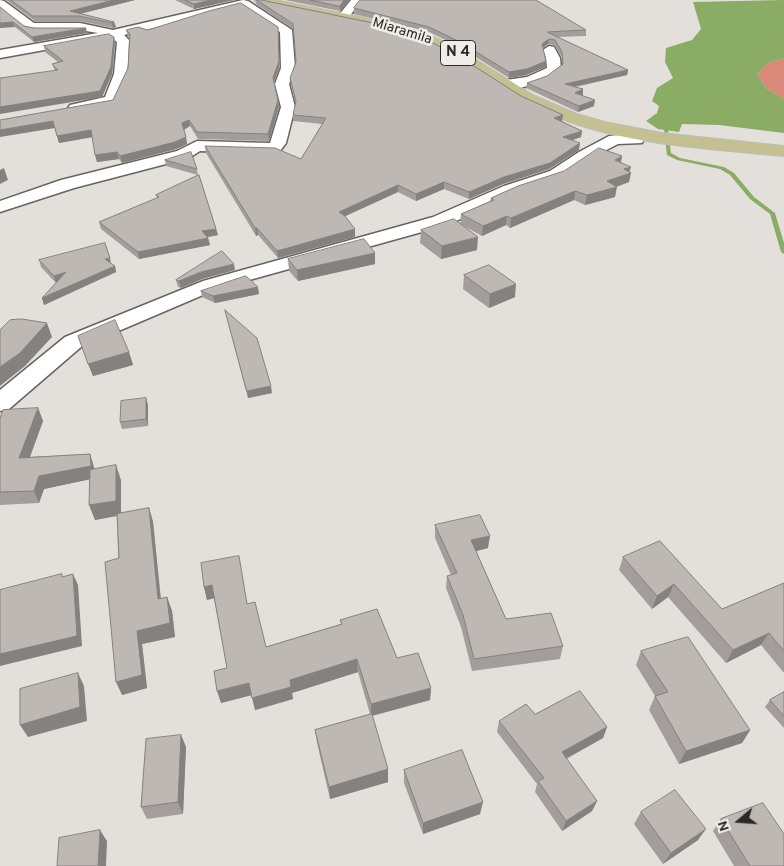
<!DOCTYPE html>
<html>
<head>
<meta charset="utf-8">
<style>
  body { margin:0 }
  #map { position:relative; width:784px; height:866px; overflow:hidden; background:#e3e0db; font-family:Overpass,sans-serif }
  canvas { display:block }
  .north { position:absolute; left:714px; top:796px; width:50px; height:50px; -webkit-text-stroke:4px #f0ede8; paint-order:stroke; rotate:252deg; font-size:14px; font-weight:700; line-height:20px; text-align:center; color:#2a2927 }
  .north::after { content:''; display:block; margin:auto; width:18px; height:22px; background:#2a2927; clip-path:polygon(50% 0,100% 100%,50% 72%,0 100%) }
</style>
</head>
<body>
<div id="map">
<canvas width="784" height="866"></canvas>
<div class="north">N</div>
</div>
<script>
const ctx = document.querySelector('canvas').getContext('2d');
ctx.lineJoin = 'round';
function paint(path, color) {
  ctx.fillStyle = color;
  ctx.fill(path, 'evenodd');
}
function trace(path, color, width, dash) {
  ctx.strokeStyle = color;
  ctx.lineWidth = width;
  ctx.lineCap = dash ? 'butt' : 'round';
  ctx.setLineDash(dash || []);
  ctx.stroke(path);
}
function drawText(font, color, halo, rows, align = 'center') {
  ctx.font = font + ' Overpass,sans-serif';
  ctx.lineWidth = 5;
  ctx.setLineDash([]);
  ctx.textBaseline = 'middle';
  ctx.strokeStyle = halo;
  ctx.fillStyle = color;
  for (const [text, x, y, turn = 0] of rows) {
    ctx.save();
    ctx.translate(x, y);
    ctx.rotate((+turn || 0) * Math.PI / 180);
    ctx.textAlign = isNaN(turn) ? turn : align;
    if (halo) ctx.strokeText(text, 0, 0);
    ctx.fillText(text, 0, 0);
    ctx.restore();
  }
}
const forest = new Path2D(`
  M 784,58 L 784,99 L 766,88 L 757,74 L 768,63 Z`);
const water = new Path2D(`
  M 784,0 L 784,58 L 768,63 L 757,74 L 766,88 L 784,99 L 784,133 L 719,125 L 682,124 L 679,132 L 658,129 L 646,121 L 657,113 L 659,106 L 652,101 L 657,88 L 673,78 L 665,62 L 666,48 L 692,40 L 701,29 L 693,2 Z`);
const stream = new Path2D(`
  M 668,120 L 670,121 L 668,129 L 671,153 L 680,158 L 724,167 L 734,173 L 754,197 L 775,213 L 784,243 L 784,254 L 781,252 L 770,214 L 750,199 L 730,175 L 720,169 L 677,160 L 667,155 L 664,129 L 666,121 Z`);
const minor = new Path2D(`
  M 0,0 L 4,1 L 34,23 L 80,23 L 113,30 L 243,0 L 248,1 L 292,30 L 295,68 L 289,84 L 295,107 L 286,143 L 280,151 L 274,153 L 200,151 L 189,158 L 74,188 L 0,212 L 0,201 L 61,180 L 177,151 L 197,141 L 270,143 L 281,107 L 275,84 L 281,68 L 280,32 L 258,19 L 242,7 L 124,35 L 129,40 C 129,54 128,97 114,105 C 106,110 85,111 75,112 L 70,111 L 68,108 L 70,105 L 105,97 L 114,74 L 117,42 L 111,38 L 0,58 L 0,50 L 98,33 L 80,30 L 35,31 L 26,29 L 0,8 Z
  M 351,0 L 362,0 L 348,18 L 340,18 L 338,16 Z
  M 549,46 L 554,47 L 560,58 L 561,69 L 559,72 C 543,83 518,92 499,87 L 497,84 L 499,81 L 527,77 L 547,68 L 546,58 L 543,50 Z
  M 638,130 L 644,132 L 646,135 L 642,143 L 618,144 L 591,158 L 562,179 L 516,194 L 447,225 L 217,289 L 81,347 L 9,409 L 0,411 L 0,390 L 65,337 L 203,281 L 433,217 L 504,186 L 550,171 L 579,152 L 609,136 L 630,135 L 632,132 Z`);
const primary = new Path2D(`
  M 254,0 L 275,0 L 362,17 L 428,34 L 459,49 L 533,95 L 577,114 L 605,122 L 662,133 L 784,146 L 784,156 C 701,148 612,145 536,108 C 495,89 462,55 418,40 C 366,21 310,16 256,2 Z`);
const wall = new Path2D(`
  M 6,0 L 135,0 L 80,14 L 114,22 L 116,27 L 113,28 L 80,21 L 35,21 Z
  M 175,0 L 234,0 L 194,9 Z
  M 256,0 L 261,0 L 521,96 L 562,121 L 561,121 L 582,131 L 581,137 L 572,140 L 579,150 L 549,169 L 503,184 L 469,199 L 444,189 L 416,201 L 398,192 L 345,216 L 355,237 L 278,258 L 258,235 L 256,236 L 206,153 L 205,146 L 301,159 L 322,124 L 293,121 L 293,115 L 296,103 L 291,84 L 290,78 L 296,62 L 294,30 L 256,4 Z
  M 285,0 L 349,0 L 340,11 Z
  M 0,7 L 24,26 L 34,28 L 87,33 L 34,42 L 15,27 Z
  M 354,8 L 586,30 L 586,36 L 557,37 L 628,70 L 627,75 L 575,87 L 582,95 L 594,106 L 578,112 L 526,88 L 527,83 L 547,76 L 562,65 L 562,57 L 554,45 L 548,44 L 543,48 L 545,67 L 526,75 L 509,78 L 460,47 L 429,32 L 354,14 Z
  M 126,30 L 148,30 L 278,33 L 279,68 L 274,83 L 278,100 L 279,107 L 269,141 L 198,139 L 190,126 L 184,130 L 187,144 L 176,149 L 122,163 L 119,159 L 97,162 L 92,137 L 59,143 L 55,128 L 113,100 L 128,68 L 129,38 L 128,36 Z
  M 114,37 L 115,43 L 112,74 L 102,97 L 55,71 L 52,64 L 58,62 L 45,52 L 44,46 Z
  M 622,156 L 621,162 L 630,172 L 629,182 L 616,187 L 615,197 L 585,205 L 574,200 L 510,228 L 506,225 L 482,236 L 460,224 L 461,214 L 490,201 L 491,198 Z
  M 165,160 L 197,169 L 198,175 L 166,166 Z
  M 199,175 L 218,235 L 207,237 L 208,238 L 210,245 L 139,259 L 101,229 L 99,222 L 157,198 L 156,195 Z
  M 421,230 L 477,250 L 441,259 L 420,243 Z
  M 375,253 L 375,264 L 298,281 L 289,271 L 288,259 Z
  M 39,260 L 111,263 L 115,266 L 116,272 L 44,305 L 42,298 L 56,283 L 41,267 Z
  M 235,270 L 202,279 L 181,288 L 178,287 L 176,280 Z
  M 464,275 L 515,297 L 489,308 L 463,289 Z
  M 201,291 L 259,294 L 215,303 L 202,297 Z
  M 225,310 L 272,393 L 248,398 Z
  M 78,336 L 129,352 L 133,365 L 93,376 Z
  M 146,398 L 148,405 L 148,426 L 122,429 L 120,422 Z
  M 38,408 L 43,421 L 30,457 L 90,454 L 94,469 L 121,480 L 121,513 L 149,508 L 153,522 L 161,599 L 167,597 L 172,611 L 175,637 L 142,644 L 147,688 L 122,695 L 117,516 L 95,520 L 90,479 L 44,489 L 39,503 L 0,505 L 0,418 Z
  M 435,525 L 488,548 L 476,551 L 506,619 L 563,646 L 560,659 L 472,671 L 461,627 L 446,588 L 447,576 L 451,575 L 435,538 Z
  M 239,556 L 247,604 L 266,647 L 341,624 L 340,620 L 397,658 L 431,688 L 430,700 L 372,716 L 388,769 L 388,782 L 330,799 L 317,743 L 315,730 L 370,714 L 358,672 L 292,693 L 293,699 L 255,710 L 252,695 L 221,703 L 227,668 L 214,598 L 207,600 L 204,587 Z
  M 623,557 L 722,609 L 784,583 L 784,673 L 761,645 L 726,663 L 668,597 L 652,609 L 619,570 Z
  M 641,651 L 750,730 L 742,743 L 679,764 L 649,710 L 655,696 L 636,665 Z
  M 784,692 L 784,728 L 765,707 L 770,700 Z
  M 535,714 L 607,727 L 603,738 L 566,759 L 597,801 L 592,811 L 562,831 L 535,792 L 537,784 L 497,732 L 499,721 Z
  M 181,735 L 186,747 L 183,814 L 147,819 L 141,807 Z
  M 404,770 L 480,814 L 423,834 L 404,783 Z
  M 641,812 L 698,840 L 663,864 L 634,824 Z
  M 721,819 L 784,866 L 734,866 L 713,831 Z`);
const shadedWall = new Path2D(`
  M 114,0 L 135,0 L 71,16 L 70,11 Z
  M 212,0 L 234,0 L 194,9 L 194,4 Z
  M 344,0 L 349,0 L 340,11 L 340,6 Z
  M 13,22 L 15,27 L 0,28 L 0,23 Z
  M 114,22 L 116,27 L 113,28 L 112,23 Z
  M 278,27 L 279,68 L 273,84 L 273,78 Z
  M 86,28 L 87,33 L 34,42 L 32,37 Z
  M 114,37 L 115,43 L 112,74 L 102,97 L 0,114 L 0,107 Z
  M 549,39 L 548,44 L 541,49 L 542,44 Z
  M 546,61 L 545,67 L 526,75 L 509,78 L 509,72 Z
  M 628,70 L 627,75 L 564,89 L 565,84 Z
  M 583,89 L 583,95 L 575,93 Z
  M 278,100 L 279,107 L 269,141 L 268,134 Z
  M 595,100 L 594,106 L 578,112 L 579,106 Z
  M 563,115 L 562,121 L 553,125 L 554,118 Z
  M 189,120 L 190,126 L 183,130 L 182,123 Z
  M 53,121 L 55,128 L 0,137 L 0,130 Z
  M 91,130 L 93,137 L 59,143 L 57,136 Z
  M 582,131 L 581,137 L 562,144 L 563,137 Z
  M 186,137 L 187,144 L 176,149 L 122,163 L 120,156 Z
  M 580,143 L 579,150 L 549,169 L 503,184 L 469,199 L 469,192 Z
  M 117,152 L 119,159 L 97,162 L 95,155 Z
  M 622,156 L 620,166 L 615,160 Z
  M 631,167 L 629,173 L 631,173 L 629,182 L 613,188 L 617,187 L 615,197 L 585,205 L 587,195 L 624,169 Z
  M 4,168 L 8,180 L 0,184 L 0,170 Z
  M 444,182 L 444,189 L 416,201 L 416,194 Z
  M 398,185 L 398,192 L 339,219 L 339,212 Z
  M 575,191 L 574,200 L 510,228 L 511,218 Z
  M 507,216 L 506,225 L 482,236 L 483,226 Z
  M 255,228 L 257,228 L 258,235 L 256,236 Z
  M 216,229 L 218,235 L 203,238 L 202,231 Z
  M 355,229 L 355,237 L 278,258 L 277,251 Z
  M 478,237 L 477,250 L 441,259 L 442,246 Z
  M 208,238 L 210,245 L 139,259 L 138,252 Z
  M 375,253 L 375,264 L 298,281 L 297,270 Z
  M 110,258 L 111,264 L 105,259 Z
  M 234,264 L 235,270 L 202,279 L 181,288 L 179,281 L 201,272 Z
  M 115,266 L 116,272 L 44,305 L 42,298 Z
  M 66,272 L 56,283 L 54,276 Z
  M 516,284 L 515,297 L 489,308 L 490,294 Z
  M 258,287 L 259,294 L 215,303 L 213,296 Z
  M 47,323 L 52,337 L 25,366 L 0,386 L 0,367 Z
  M 129,352 L 133,365 L 93,376 L 88,364 Z
  M 271,386 L 272,393 L 248,398 L 247,391 Z
  M 146,398 L 148,405 L 148,426 L 146,419 Z
  M 38,408 L 43,421 L 25,470 L 19,458 Z
  M 90,454 L 94,467 L 96,478 L 44,489 L 39,503 L 34,491 L 39,476 Z
  M 116,465 L 121,480 L 121,515 L 95,520 L 89,505 Z
  M 149,508 L 153,522 L 162,613 L 158,599 Z
  M 490,536 L 488,548 L 469,553 L 471,540 Z
  M 73,574 L 78,585 L 82,646 L 0,666 L 0,654 Z
  M 674,584 L 668,597 L 652,609 L 657,596 Z
  M 212,585 L 215,598 L 207,600 L 204,587 Z
  M 167,597 L 172,611 L 175,637 L 142,644 L 147,688 L 122,695 L 116,682 L 137,631 Z
  M 769,633 L 761,645 L 726,663 L 733,650 Z
  M 357,659 L 358,672 L 292,693 L 293,699 L 255,710 L 252,698 L 290,680 Z
  M 78,673 L 84,686 L 87,721 L 28,737 L 20,725 Z
  M 249,683 L 252,695 L 221,703 L 217,691 Z
  M 431,688 L 430,700 L 371,716 L 371,704 Z
  M 607,727 L 603,738 L 558,763 L 562,752 Z
  M 750,730 L 742,743 L 679,764 L 686,751 Z
  M 181,735 L 186,747 L 183,814 L 178,802 Z
  M 388,769 L 388,782 L 330,799 L 329,787 Z
  M 597,801 L 592,811 L 562,831 L 566,821 Z
  M 483,802 L 480,814 L 423,834 L 423,823 Z
  M 706,829 L 698,840 L 663,864 L 671,853 Z
  M 100,830 L 107,841 L 106,866 L 98,866 Z`);
const building = new Path2D(`
  M 11,0 L 114,0 L 70,11 L 114,22 L 112,23 L 79,16 L 33,16 Z
  M 185,0 L 212,0 L 194,4 Z
  M 257,0 L 261,0 L 378,24 L 433,43 L 463,59 L 521,96 L 563,115 L 554,118 L 582,131 L 563,137 L 580,143 L 550,163 L 504,177 L 469,192 L 444,182 L 416,194 L 398,185 L 339,212 L 345,216 L 355,229 L 277,251 L 257,228 L 255,228 L 205,146 L 275,148 L 301,159 L 326,118 L 293,115 L 296,101 L 290,78 L 296,62 L 293,24 Z
  M 310,0 L 344,0 L 340,6 Z
  M 360,0 L 536,0 L 586,30 L 547,32 L 628,70 L 565,84 L 583,89 L 575,93 L 595,100 L 579,106 L 527,83 L 547,76 L 563,64 L 562,52 L 555,40 L 549,39 L 542,44 L 546,61 L 527,69 L 509,72 L 460,42 L 429,27 L 354,8 Z
  M 241,3 L 278,27 L 279,61 L 273,78 L 278,100 L 268,134 L 197,132 L 189,120 L 182,123 L 186,137 L 175,142 L 120,156 L 117,152 L 95,155 L 91,130 L 57,136 L 53,121 L 0,130 L 0,120 L 113,100 L 128,68 L 130,34 L 126,30 L 138,27 L 148,30 L 209,11 Z
  M 0,7 L 24,26 L 34,28 L 86,28 L 32,37 L 13,22 L 0,23 Z
  M 109,34 L 114,37 L 111,67 L 100,91 L 0,107 L 0,78 L 58,70 L 52,64 L 63,61 L 44,46 Z
  M 599,148 L 622,156 L 615,160 L 631,167 L 624,169 L 631,173 L 607,181 L 617,187 L 587,195 L 575,191 L 511,218 L 507,216 L 483,226 L 461,214 L 494,200 L 491,198 L 518,186 L 564,171 Z
  M 191,152 L 197,169 L 165,160 Z
  M 199,175 L 216,229 L 202,231 L 208,238 L 138,252 L 99,222 L 159,197 L 156,195 Z
  M 454,219 L 478,237 L 442,246 L 421,230 Z
  M 364,239 L 375,253 L 297,270 L 288,259 Z
  M 105,243 L 110,258 L 105,259 L 115,266 L 42,298 L 66,272 L 54,276 L 39,260 Z
  M 222,251 L 234,264 L 201,272 L 179,281 L 176,280 Z
  M 489,265 L 516,284 L 490,294 L 464,275 Z
  M 246,276 L 258,287 L 213,296 L 201,291 Z
  M 225,310 L 257,338 L 271,386 L 247,391 Z
  M 22,319 L 47,323 L 20,353 L 0,367 L 0,330 L 10,320 Z
  M 115,320 L 129,352 L 88,364 L 78,336 Z
  M 146,398 L 146,419 L 120,422 L 121,401 Z
  M 38,408 L 19,458 L 90,454 L 91,466 L 39,476 L 34,491 L 0,492 L 0,418 L 3,410 Z
  M 116,465 L 116,501 L 89,505 L 90,470 Z
  M 149,508 L 158,599 L 167,597 L 170,623 L 137,631 L 142,675 L 116,682 L 105,562 L 119,558 L 117,514 Z
  M 480,515 L 490,536 L 471,540 L 506,619 L 551,613 L 563,646 L 474,659 L 463,615 L 447,576 L 457,573 L 435,525 Z
  M 660,541 L 722,609 L 784,583 L 784,651 L 769,633 L 733,650 L 674,584 L 657,596 L 623,557 Z
  M 239,556 L 247,604 L 255,602 L 266,647 L 342,624 L 340,620 L 377,609 L 397,658 L 418,653 L 431,688 L 371,704 L 357,659 L 290,680 L 291,687 L 252,698 L 249,683 L 217,691 L 214,671 L 227,668 L 212,585 L 204,587 L 201,563 Z
  M 62,574 L 62,577 L 73,574 L 77,636 L 0,654 L 0,590 Z
  M 688,637 L 750,730 L 686,751 L 655,696 L 668,692 L 641,651 Z
  M 78,673 L 80,707 L 20,725 L 20,689 Z
  M 580,691 L 607,727 L 562,752 L 597,801 L 566,821 L 538,781 L 544,778 L 499,721 L 526,704 L 535,714 Z
  M 784,692 L 784,716 L 770,700 Z
  M 372,714 L 388,769 L 329,787 L 315,730 Z
  M 181,735 L 178,802 L 141,807 L 146,739 Z
  M 462,750 L 483,802 L 423,823 L 404,770 Z
  M 675,790 L 706,829 L 671,853 L 641,812 Z
  M 763,803 L 784,834 L 784,866 L 750,866 L 721,819 Z
  M 100,830 L 98,866 L 57,866 L 59,838 Z`);
const farStreetnames = [
  ["Miaramila",402,32,17]
];
const shields = [
  [458,53,35]
];
const shieldNames = [
  ["N 4",458,53]
];
paint(forest, '#da8878');
paint(water, '#8aac65');
paint(stream, '#8aac65');
trace(minor, '#676460', 3);
trace(primary, '#bfbfbe', 2);
paint(minor, '#fff');
paint(primary, '#c3c092');
paint(wall, '#a39e9b');
paint(shadedWall, '#84817e');
paint(building, '#bdb8b4');
trace(building, '#84817e', 1);
drawText('14px', '#2a2927', '#f0ede8', farStreetnames);
for (const [x, y, w] of shields) {
  const box = new Path2D();
  box.roundRect(x - w / 2, y - 12.5, w, 25, 4);
  ctx.fillStyle = '#f0ede8';
  ctx.fill(box);
  trace(box, '#2a2927', 1);
}
drawText('bold 15px', '#2a2927', null, shieldNames);
</script>
</body>
</html>
